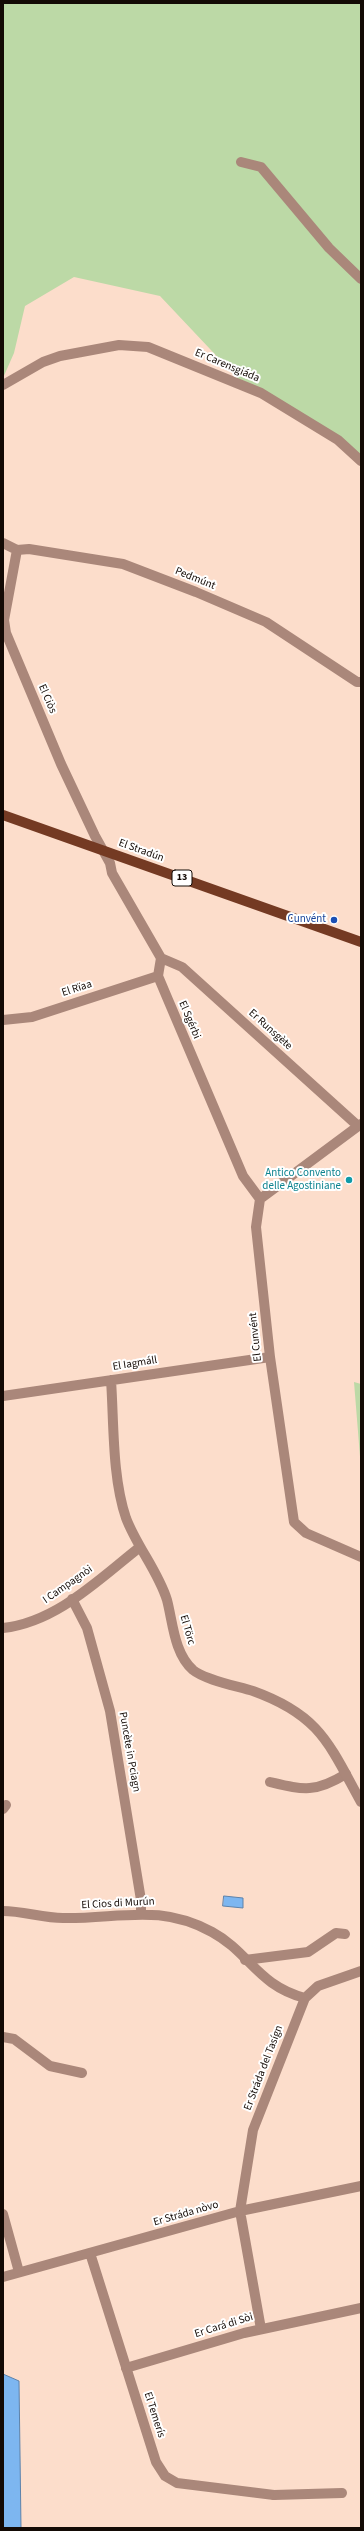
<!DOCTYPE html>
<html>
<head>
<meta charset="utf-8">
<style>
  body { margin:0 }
  #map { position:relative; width:364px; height:2531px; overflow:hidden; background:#fcddcb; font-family:"Source Sans 3",sans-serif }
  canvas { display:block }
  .frame { position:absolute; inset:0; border:4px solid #130a05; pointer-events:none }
</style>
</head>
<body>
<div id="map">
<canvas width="364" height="2531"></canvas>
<div class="frame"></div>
</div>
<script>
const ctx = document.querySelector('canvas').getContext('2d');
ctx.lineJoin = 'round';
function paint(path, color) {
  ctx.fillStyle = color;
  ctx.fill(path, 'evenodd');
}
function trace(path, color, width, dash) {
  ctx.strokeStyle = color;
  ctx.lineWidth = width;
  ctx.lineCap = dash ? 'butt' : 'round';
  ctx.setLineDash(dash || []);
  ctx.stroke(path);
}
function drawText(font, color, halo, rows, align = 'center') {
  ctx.font = font + ' "Source Sans 3",sans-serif';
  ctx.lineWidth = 4;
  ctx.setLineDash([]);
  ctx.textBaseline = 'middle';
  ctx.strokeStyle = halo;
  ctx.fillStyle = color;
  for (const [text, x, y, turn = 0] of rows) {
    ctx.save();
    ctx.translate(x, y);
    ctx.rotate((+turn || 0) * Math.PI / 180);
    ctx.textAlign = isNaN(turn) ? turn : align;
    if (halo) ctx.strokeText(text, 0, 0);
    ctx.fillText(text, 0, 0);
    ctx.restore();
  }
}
const green = new Path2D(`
  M 3,3 L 361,3 L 361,461 L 348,448 L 243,384 L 160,296 L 74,277 L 25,306 L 14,353 L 3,378 Z
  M 354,1382 L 361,1384 L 361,1469 Z`);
const water = new Path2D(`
  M 224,1896 L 243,1898 L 243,1908 L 223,1906 Z
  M 3,2374 L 19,2381 L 21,2528 L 3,2528 Z`);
const service = new Path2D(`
  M 270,1782 C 304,1790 315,1793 346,1774
  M 3,1809 L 6,1805
  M 245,1960 L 308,1952 L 336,1933 L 345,1934
  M 3,2037 L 14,2039 L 50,2066 L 82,2073
  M 126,2368 L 244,2333 L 361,2308
  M 274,2495 L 342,2493`);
const minor = new Path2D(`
  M 241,162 L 261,167 L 329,248 L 361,279
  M 3,385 L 43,362 L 60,356 L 119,345 L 148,347 L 261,393 L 338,440 L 361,461
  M 3,543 L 17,550 L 29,549 L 123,564 L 196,592 L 266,622 L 357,682 L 361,682
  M 17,550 L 4,620 L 6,633 L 61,764 L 95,836 L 110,863 L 112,873 L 161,958 L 158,976 L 166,995 L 243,1176 L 260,1199
  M 161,958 L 182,967 L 358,1126
  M 3,1020 L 32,1017 L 158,976
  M 361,1124 L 260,1199 L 256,1227 L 270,1357 L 294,1522 L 306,1533 L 361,1557
  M 111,1380 C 114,1423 112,1477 126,1518 C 137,1547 158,1571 167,1600 C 173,1623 174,1653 193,1670 C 205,1680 237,1686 253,1691 C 320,1715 329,1744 361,1802
  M 3,1396 L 270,1357
  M 72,1599 L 87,1628 L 110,1711 L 141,1900 L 141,1913
  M 3,1628 C 57,1622 99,1579 140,1547
  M 3,1911 C 23,1911 43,1918 63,1918 C 119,1919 159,1903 212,1932 C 249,1952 258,1986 305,1998
  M 3,2214 L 19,2272
  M 90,2253 L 156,2462 L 165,2476 L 177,2483 L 274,2495
  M 3,2277 L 240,2211 L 361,2186
  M 261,2329 L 240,2211 L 253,2130 L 305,1998 L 318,1986 L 361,1971`);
const primary = new Path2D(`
  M 3,815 L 361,942`);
const markers = [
  [334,920,4,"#1a4fb4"],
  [349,1180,4,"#0f9aa8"]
];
const shields = [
  [182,878,20]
];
const shieldNames = [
  ["13",182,878]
];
const streetNames = [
  ["Er Carensgiáda",227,366,23],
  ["Pedmúnt",195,579,22],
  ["El Ciòs",47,699,67],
  ["El Stradún",141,851,20],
  ["El Rïaa",77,989,-18],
  ["El Sgérbi",189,1020,67],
  ["Er Runsgète",270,1030,42],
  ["El Cunvént",256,1337,-96],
  ["El Iagmáll",135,1364,-9],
  ["I Campagnòi",68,1585,-35],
  ["El Törc",187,1630,74],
  ["Puncète in Pciagn",129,1752,80],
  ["El Cios di Murún",118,1904,-3],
  ["Er Stráda del Tasígn",264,2068,-69],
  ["Er Stráda nòvo",186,2214,-16],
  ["Er Cará di Sòi",224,2326,-17],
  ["El Temerís",154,2415,72]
];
const transitNames = [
  ["Cunvént",326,920]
];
const cultureNames = [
  ["Antico Convento",341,1174],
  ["delle Agostiniane",341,1187]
];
paint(green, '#bcd9a6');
paint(water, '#7db6f0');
trace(water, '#5d82aa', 1);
trace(service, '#aa877a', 10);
trace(minor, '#aa877a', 10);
trace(primary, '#743a23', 10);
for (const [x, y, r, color] of markers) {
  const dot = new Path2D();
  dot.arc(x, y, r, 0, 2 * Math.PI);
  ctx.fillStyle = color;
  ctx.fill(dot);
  trace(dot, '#fff', 1.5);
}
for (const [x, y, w] of shields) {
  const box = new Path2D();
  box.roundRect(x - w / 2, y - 8, w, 16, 3);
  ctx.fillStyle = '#fff';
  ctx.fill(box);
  trace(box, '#130a05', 1);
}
drawText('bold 10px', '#130a05', null, shieldNames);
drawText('11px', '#130a05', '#fff', streetNames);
drawText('11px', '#164399', '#fff', transitNames, 'right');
drawText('11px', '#0d838f', '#fff', cultureNames, 'right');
</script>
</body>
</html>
